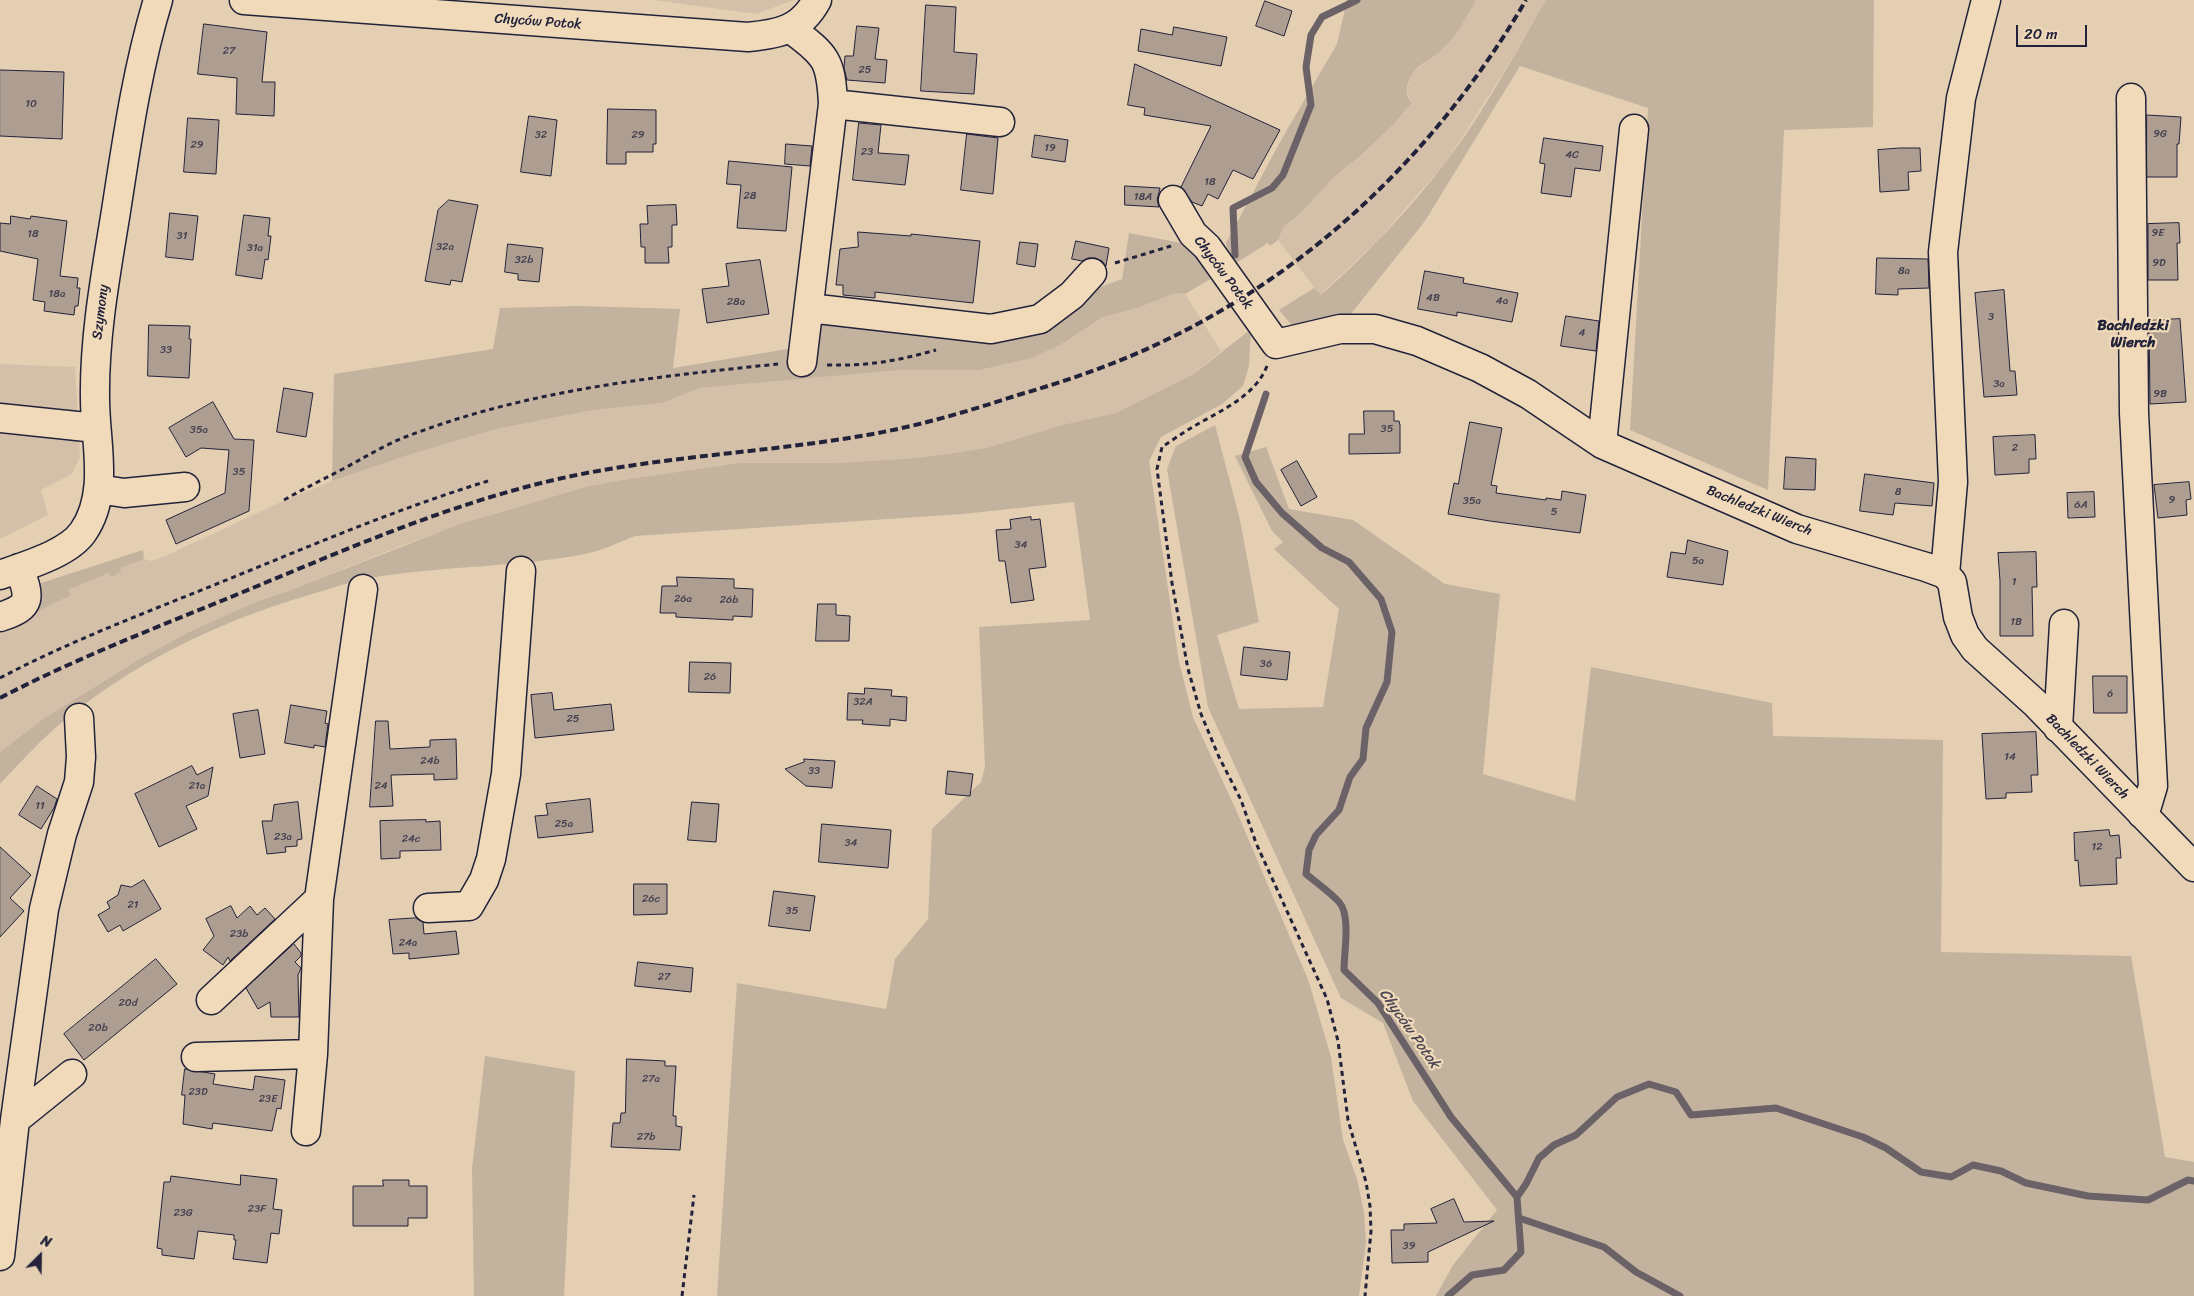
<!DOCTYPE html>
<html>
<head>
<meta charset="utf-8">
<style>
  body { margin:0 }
  #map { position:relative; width:2194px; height:1296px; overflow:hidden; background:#e4cfb2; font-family:Sriracha,sans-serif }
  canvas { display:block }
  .north { position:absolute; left:15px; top:1231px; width:50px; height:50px; -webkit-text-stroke:4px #f0dab9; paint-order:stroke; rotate:23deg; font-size:14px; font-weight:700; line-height:20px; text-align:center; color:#22223b }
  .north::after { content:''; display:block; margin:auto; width:18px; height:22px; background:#22223b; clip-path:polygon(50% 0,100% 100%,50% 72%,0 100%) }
  .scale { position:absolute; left:2016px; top:25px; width:71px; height:22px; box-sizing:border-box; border:2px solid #22223b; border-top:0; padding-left:6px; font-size:15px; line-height:18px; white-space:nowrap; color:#22223b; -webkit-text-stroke:4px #f0dab9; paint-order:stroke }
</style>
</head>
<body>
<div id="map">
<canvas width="2194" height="1296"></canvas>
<div class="north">N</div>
<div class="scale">20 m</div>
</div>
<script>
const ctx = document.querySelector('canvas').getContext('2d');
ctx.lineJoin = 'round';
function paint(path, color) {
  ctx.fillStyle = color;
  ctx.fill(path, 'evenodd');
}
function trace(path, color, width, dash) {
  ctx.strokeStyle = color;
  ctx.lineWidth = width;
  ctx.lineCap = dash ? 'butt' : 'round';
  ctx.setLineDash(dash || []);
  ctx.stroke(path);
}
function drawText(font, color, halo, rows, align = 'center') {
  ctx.font = font + ' Sriracha,sans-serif';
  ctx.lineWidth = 4.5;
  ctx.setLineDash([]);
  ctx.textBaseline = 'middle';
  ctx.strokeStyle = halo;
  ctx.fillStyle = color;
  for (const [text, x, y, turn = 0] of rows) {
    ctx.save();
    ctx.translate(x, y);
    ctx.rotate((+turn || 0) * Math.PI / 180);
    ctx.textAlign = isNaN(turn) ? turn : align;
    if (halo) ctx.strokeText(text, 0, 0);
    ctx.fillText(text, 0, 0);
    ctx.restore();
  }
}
const built = new Path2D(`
  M 653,0 L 794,0 L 756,14 Z
  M 1476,0 L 1546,0 L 1505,70 L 1447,161 L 1377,241 L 1320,295 L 1278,240 L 1284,226 L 1297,217 L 1335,176 L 1359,157 L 1393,125 L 1412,102 L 1406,91 L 1413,72 L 1444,49 L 1463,23 Z
  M 1176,293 L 1185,294 L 1221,351 L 1194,374 L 1116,413 L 987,448 L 918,458 L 835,463 L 739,463 L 589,486 L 496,513 L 403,545 L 288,591 L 253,603 L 191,631 L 143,657 L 43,719 L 0,752 L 0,601 L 68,590 L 109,573 L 111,576 L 119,568 L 144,559 L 151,561 L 163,557 L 281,502 L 332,481 L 405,456 L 496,429 L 593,410 L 662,403 L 700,388 L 901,370 L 980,370 L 1032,358 L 1060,345 L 1103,317 L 1137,308 Z
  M 0,364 L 75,367 L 80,457 L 72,474 L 41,490 L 48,515 L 0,539 Z`);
const green = new Path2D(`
  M 1347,0 L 1476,0 C 1467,17 1457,35 1443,49 C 1435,58 1419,63 1413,73 C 1407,83 1403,94 1412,102 L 1393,125 L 1359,157 L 1335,176 L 1297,217 L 1284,226 L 1278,240 L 1270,246 L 1268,243 L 1233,265 L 1226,243 L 1280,142 L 1337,44 Z
  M 1546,0 L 1874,0 L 1873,127 L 1784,130 L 1768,490 L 1630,430 L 1648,108 L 1520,66 L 1425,221 L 1350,315 L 1317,330 L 1295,329 L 1279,310 L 1314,288 L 1321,295 C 1366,255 1409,210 1446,162 C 1483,114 1515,53 1546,0 Z
  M 1129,233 L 1202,247 L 1219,274 L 1185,294 L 1176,293 L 1137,308 L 1103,317 L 1060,345 L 1032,358 L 980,370 L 901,370 L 700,388 L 662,403 L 593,410 L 496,429 L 405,456 L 332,481 L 334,374 L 493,349 L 500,308 L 579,306 L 680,309 L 673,368 L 812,345 L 818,316 L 994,336 L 1087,292 L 1122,279 Z
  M 1251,329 L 1249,366 L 1243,386 L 1222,404 L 1161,437 L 1149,461 L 1179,662 L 1193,717 L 1236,810 L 1309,982 L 1331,1057 L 1343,1140 L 1357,1179 L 1364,1212 L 1366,1242 L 1359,1296 L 717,1296 L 737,983 L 886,1009 L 895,959 L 928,919 L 932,829 L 981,782 L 985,767 L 979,627 L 1090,620 L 1074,502 L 963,514 L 635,536 C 619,542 602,551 585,554 C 518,567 449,566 382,576 C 357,579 333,588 309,595 C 216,622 126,666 53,730 C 34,747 17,766 0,784 L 0,752 L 43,719 L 143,657 L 191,631 L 253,603 L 288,591 L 463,523 L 589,486 L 630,479 L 739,463 L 835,463 L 918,458 L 987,448 L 1063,425 L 1116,413 L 1194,374 Z
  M 1215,425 L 1240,520 L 1259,622 L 1217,635 L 1239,709 L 1323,707 L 1339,609 L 1274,549 L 1283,542 L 1272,531 L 1235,456 L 1266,447 L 1289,509 L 1353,520 L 1445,584 L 1500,594 L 1483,774 L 1575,801 L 1591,667 L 1772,703 L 1773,736 L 1943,740 L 1941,952 L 2131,956 L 2165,1157 L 2194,1162 L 2194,1296 L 1436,1296 L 1453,1265 L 1497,1210 L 1413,1101 L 1383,1023 L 1341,998 L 1208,707 L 1167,469 L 1176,446 Z
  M 143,550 L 144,559 L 120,568 L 121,572 L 111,577 L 109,573 L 68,590 L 71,595 L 12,624 L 35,585 Z
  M 485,1056 L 575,1071 L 564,1296 L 474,1296 L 472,1169 Z`);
const stream = new Path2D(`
  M 1235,255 L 1233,208 L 1272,188 L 1283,175 L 1311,105 L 1306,67 L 1311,35 L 1322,17 L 1357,0
  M 1266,394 L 1245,457 L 1256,482 L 1282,513 L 1322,548 L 1349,562 L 1381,599 L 1392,632 L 1387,682 L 1366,728 L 1363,759 L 1350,777 L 1339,810 L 1316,835 L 1309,850 L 1306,874 C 1317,883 1330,892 1339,902 C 1351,915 1344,952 1344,970 L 1378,1003 L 1451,1117 L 1517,1197 L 1521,1252 L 1504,1270 L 1472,1275 L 1448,1296
  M 1517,1197 L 1526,1184 L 1539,1158 L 1554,1145 L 1576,1135 L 1617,1097 L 1649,1084 L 1676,1092 L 1691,1115 L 1776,1108 L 1863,1137 L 1886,1148 L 1921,1172 L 1951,1177 L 1973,1165 L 2001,1171 L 2026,1183 L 2088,1196 L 2148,1200 L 2188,1180 L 2194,1181
  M 1519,1218 L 1604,1247 L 1636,1272 L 1680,1296`);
const building = new Path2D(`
  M 1265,1 L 1292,11 L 1284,36 L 1256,26 Z
  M 926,5 L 956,7 L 954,52 L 977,54 L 974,94 L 921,91 Z
  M 204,24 L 267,32 L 262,82 L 275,82 L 274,116 L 236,114 L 237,78 L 198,74 Z
  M 857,26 L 879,28 L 875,59 L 887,60 L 885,83 L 847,80 L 844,68 L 845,56 L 853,56 Z
  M 1174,27 L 1227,37 L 1221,66 L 1138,51 L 1141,29 L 1172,35 Z
  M 1135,64 L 1280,130 L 1253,179 L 1233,170 L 1218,199 L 1208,194 L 1202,206 L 1192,202 L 1181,187 L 1211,126 L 1144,115 L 1145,108 L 1128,105 Z
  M 0,70 L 64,72 L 62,139 L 0,136 Z
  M 608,109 L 656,110 L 656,144 L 653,144 L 653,152 L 626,152 L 626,164 L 607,164 Z
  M 2147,115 L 2181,117 L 2179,144 L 2177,144 L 2177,177 L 2147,177 Z
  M 529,116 L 557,120 L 551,176 L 521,172 Z
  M 188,118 L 219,120 L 216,174 L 184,172 Z
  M 859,123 L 881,125 L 878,153 L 909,155 L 905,185 L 853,180 Z
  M 967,134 L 998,138 L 993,194 L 961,190 Z
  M 1035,135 L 1068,140 L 1065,162 L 1032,157 Z
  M 1544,138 L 1603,146 L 1600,171 L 1575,168 L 1571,197 L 1541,193 L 1545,164 L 1540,163 Z
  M 786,144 L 812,146 L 810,166 L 785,164 Z
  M 1900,148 L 1920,148 L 1921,171 L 1908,172 L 1909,190 L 1880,192 L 1878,150 Z
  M 729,161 L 792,167 L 786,231 L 737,228 L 741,185 L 727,184 Z
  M 1125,186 L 1160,188 L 1157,200 L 1159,207 L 1125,205 Z
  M 449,200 L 478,205 L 462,282 L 451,280 L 450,285 L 425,281 L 438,210 Z
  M 676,205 L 677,225 L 672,225 L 672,247 L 668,247 L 669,263 L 645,263 L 645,247 L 641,247 L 640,224 L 648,224 L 647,206 Z
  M 170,213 L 198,216 L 193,260 L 166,257 Z
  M 244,215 L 270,218 L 268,236 L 271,236 L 268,260 L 265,259 L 262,279 L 236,275 Z
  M 11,216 L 30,219 L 31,216 L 67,221 L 60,276 L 78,278 L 77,288 L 80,288 L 78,306 L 75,306 L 74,315 L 44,311 L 45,302 L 33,300 L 38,259 L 0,251 L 0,223 L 10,224 Z
  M 2179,223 L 2180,243 L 2177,243 L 2178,280 L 2148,280 L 2148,224 Z
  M 858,232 L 911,236 L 911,234 L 980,241 L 973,303 L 875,292 L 875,298 L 843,295 L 843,285 L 836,285 L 840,249 L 858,247 Z
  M 1076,241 L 1109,248 L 1106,266 L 1102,261 L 1095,258 L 1088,258 L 1082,261 L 1072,259 Z
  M 1020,242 L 1038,244 L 1035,267 L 1017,264 Z
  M 508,244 L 543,248 L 539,282 L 518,280 L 518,274 L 505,272 Z
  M 1877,258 L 1928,259 L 1929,288 L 1898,289 L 1898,295 L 1876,294 Z
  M 760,260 L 769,314 L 707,323 L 702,289 L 729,286 L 726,264 Z
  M 1425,271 L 1464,278 L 1463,283 L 1518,293 L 1512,322 L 1457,312 L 1457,316 L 1418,309 Z
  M 2004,290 L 2010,371 L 2015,371 L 2017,395 L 1984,397 L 1975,293 Z
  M 1566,316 L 1599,321 L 1596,351 L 1561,346 Z
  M 2180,319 L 2186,402 L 2150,404 L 2149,321 Z
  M 149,325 L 190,326 L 189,339 L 191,339 L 189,378 L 148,376 Z
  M 284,388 L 313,393 L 306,437 L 277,432 Z
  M 213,402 L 234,439 L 254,440 L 249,511 L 176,544 L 166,520 L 225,493 L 229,450 L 201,448 L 186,457 L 169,428 Z
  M 1364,411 L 1394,411 L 1394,421 L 1399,421 L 1400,425 L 1400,453 L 1349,454 L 1349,434 L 1364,434 Z
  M 1470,422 L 1502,428 L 1491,485 L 1497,486 L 1496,493 L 1546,500 L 1546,498 L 1561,500 L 1562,491 L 1586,495 L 1580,533 L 1490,521 L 1448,514 L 1454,483 L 1458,484 Z
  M 2035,435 L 2036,459 L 2029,459 L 2029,473 L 1995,475 L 1993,437 Z
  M 1786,457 L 1816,459 L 1815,490 L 1784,489 Z
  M 1297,461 L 1317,497 L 1301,506 L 1281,470 Z
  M 1865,474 L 1934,483 L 1932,506 L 1895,503 L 1893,515 L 1860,511 Z
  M 2189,482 L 2191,499 L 2186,500 L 2187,515 L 2158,518 L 2154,485 Z
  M 2094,492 L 2095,517 L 2068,518 L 2067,493 Z
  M 1031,517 L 1031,520 L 1040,519 L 1046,567 L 1029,569 L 1034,600 L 1011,603 L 1005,561 L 999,561 L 996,530 L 1011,529 L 1010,520 Z
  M 1688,540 L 1728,551 L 1723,585 L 1667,577 L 1671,552 L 1685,554 Z
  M 2036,552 L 2037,587 L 2032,587 L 2033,636 L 2000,636 L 2000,581 L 1998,553 Z
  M 677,577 L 734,579 L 734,588 L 753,589 L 752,617 L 733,616 L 733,620 L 676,617 L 676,613 L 660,613 L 662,586 L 677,586 Z
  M 818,604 L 836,604 L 836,615 L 850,616 L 849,641 L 816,641 Z
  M 1244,647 L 1290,652 L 1287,680 L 1241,675 Z
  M 690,662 L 731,663 L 730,693 L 689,692 Z
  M 2093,676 L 2127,676 L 2127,713 L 2094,713 Z
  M 865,688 L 892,690 L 891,696 L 907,697 L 906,721 L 890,719 L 890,726 L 862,724 L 863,720 L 847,720 L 848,693 L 864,694 Z
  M 552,693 L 554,710 L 611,704 L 614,730 L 535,738 L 531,695 Z
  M 291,705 L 327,711 L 325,723 L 328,724 L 325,747 L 314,745 L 314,748 L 285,743 Z
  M 258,710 L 265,754 L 240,758 L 233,714 Z
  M 376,721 L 388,721 L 390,749 L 430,747 L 430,740 L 456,739 L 457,779 L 434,780 L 434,774 L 391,775 L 393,806 L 370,807 Z
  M 2036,732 L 2038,775 L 2031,775 L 2032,792 L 2006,793 L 2006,798 L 1986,799 L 1982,734 Z
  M 804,759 L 835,761 L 832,788 L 806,786 L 785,769 L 804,762 Z
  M 192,766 L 197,775 L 213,767 L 208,796 L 186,806 L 197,829 L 159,847 L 135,794 Z
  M 948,771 L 973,774 L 970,796 L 946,794 Z
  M 37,786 L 57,799 L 54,808 L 41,829 L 19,815 Z
  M 590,799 L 593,832 L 538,838 L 535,816 L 548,815 L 546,804 Z
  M 298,802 L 302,839 L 297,840 L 297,846 L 285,847 L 286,852 L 267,854 L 262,821 L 272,821 L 274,805 Z
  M 692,802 L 719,804 L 716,842 L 688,840 Z
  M 426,820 L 426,822 L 440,821 L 441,850 L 400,851 L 400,858 L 381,859 L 380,821 Z
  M 822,824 L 891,830 L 888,868 L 819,862 Z
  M 2109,830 L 2110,836 L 2119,835 L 2121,858 L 2116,858 L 2117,884 L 2080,886 L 2078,860 L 2075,861 L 2074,833 Z
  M 0,847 L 31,875 L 10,898 L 24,911 L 0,937 Z
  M 144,880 L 161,909 L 123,931 L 120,925 L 108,932 L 98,915 L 110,908 L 107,902 L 118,895 L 121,885 L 131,887 Z
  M 634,884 L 667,884 L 667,914 L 634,915 Z
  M 774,891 L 815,896 L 810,931 L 769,926 Z
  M 231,906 L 237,918 L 250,906 L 257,915 L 265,908 L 275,919 L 230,961 L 228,957 L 223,965 L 203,950 L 214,936 L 206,919 Z
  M 416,918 L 423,922 L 424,934 L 456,931 L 459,954 L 409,959 L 409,953 L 393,954 L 389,920 Z
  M 294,944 L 301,953 L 301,956 L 295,962 L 301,968 L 298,975 L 299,1017 L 271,1017 L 270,1002 L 258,1009 L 246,988 Z
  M 156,959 L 177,984 L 84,1060 L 64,1034 Z
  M 638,962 L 693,968 L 691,992 L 635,986 Z
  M 627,1059 L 665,1061 L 665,1066 L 676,1066 L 673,1116 L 676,1116 L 676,1126 L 682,1127 L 680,1150 L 611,1147 L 613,1123 L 620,1123 L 621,1113 L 625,1113 Z
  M 185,1069 L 215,1074 L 213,1084 L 253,1090 L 255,1076 L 285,1080 L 281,1109 L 277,1108 L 272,1131 L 213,1123 L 212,1129 L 183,1124 L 185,1095 L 182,1095 Z
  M 241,1175 L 277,1179 L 273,1209 L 282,1210 L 279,1234 L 271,1233 L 267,1263 L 233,1259 L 236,1240 L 234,1240 L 234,1235 L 198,1231 L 194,1259 L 162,1255 L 162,1249 L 157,1248 L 164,1182 L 170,1182 L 171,1176 L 240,1185 Z
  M 383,1180 L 409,1180 L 409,1186 L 427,1186 L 427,1218 L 408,1218 L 408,1226 L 353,1226 L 353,1186 L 383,1186 Z
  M 1454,1199 L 1464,1222 L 1494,1221 L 1428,1252 L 1428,1262 L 1392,1263 L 1391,1230 L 1404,1230 L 1404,1224 L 1437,1223 L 1431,1209 Z`);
const path = new Path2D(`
  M 1115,263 L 1171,246
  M 827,365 C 868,366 897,361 936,350
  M 1267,366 C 1254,398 1219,411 1191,428 C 1181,434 1171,441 1162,447 L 1157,469 L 1172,583 L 1188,669 L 1201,714 L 1219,757 L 1241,800 L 1256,843 L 1327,999 L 1338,1041 L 1348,1120 L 1366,1182 L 1370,1206 L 1371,1231 L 1365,1296
  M 284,500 C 303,489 322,480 341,470 C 364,458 384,445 408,436 C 528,390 652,377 778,364
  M 0,678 C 70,641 145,613 219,583 C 308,547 396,509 488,481
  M 682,1296 L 694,1195`);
const minor = new Path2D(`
  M 244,0 L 748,37 C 779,34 801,30 817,0
  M 791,29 C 826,56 831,59 833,104 L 1000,122
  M 2131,98 L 2134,413 L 2153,786 L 2147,806 L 2142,814
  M 1173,200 L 1193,234 L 1207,247 L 1276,344 L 1340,329 L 1375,329 L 1417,341 L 1480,368 L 1528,394 L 1602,444 L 1797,529 L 1926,567 L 1945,574 L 1952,582 L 1958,617 L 1965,635 L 1975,649 L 2035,703 L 2194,867
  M 809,308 L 991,329 L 1040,319 L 1072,295 L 1092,273
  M 802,362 L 833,104
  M 0,418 L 96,428
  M 1602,444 L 1634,129
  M 98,489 L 124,493 L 185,487
  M 1945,574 L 1953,482 L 1943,252 L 1961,98 L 1986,0
  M 0,575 C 24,566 68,554 83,532 C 110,493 95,443 95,399 C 94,336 106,273 116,211 C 127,140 137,69 158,0
  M 0,617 C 33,607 30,597 19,568
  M 2058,728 L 2064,624
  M 428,908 L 469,906 L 484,880 L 491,859 L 506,774 L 521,571
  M 211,1000 L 319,899
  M 196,1057 L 313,1054
  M 15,1120 L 72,1074
  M 306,1131 L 313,1054 L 319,899 L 363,589
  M 0,1256 L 15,1120 L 44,909 L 62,834 L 79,782 L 81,757 L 79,718`);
const rail = new Path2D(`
  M 0,698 C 82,655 169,623 255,587 C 354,546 453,503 558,479 C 660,456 764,453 867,435 C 919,426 969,411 1018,395 C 1063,382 1107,367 1149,348 C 1310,275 1438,151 1526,0`);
const numberNames = [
  ["27",229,51],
  ["25",865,70],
  ["10",31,104],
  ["9G",2160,134],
  ["32",541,135],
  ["29",638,135],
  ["29",197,145],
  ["19",1050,148],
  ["23",867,152],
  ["4C",1572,155],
  ["18",1210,182],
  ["28",750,196],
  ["18A",1143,197],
  ["9E",2158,233],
  ["18",33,234],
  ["31",182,236],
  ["32a",445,247],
  ["31a",255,248],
  ["32b",524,260],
  ["9D",2159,263],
  ["8a",1904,271],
  ["18a",57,294],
  ["4B",1433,298],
  ["4a",1502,301],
  ["28a",736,302],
  ["3",1991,317],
  ["4",1582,333],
  ["33",166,350],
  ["3a",1999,384],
  ["9B",2160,394],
  ["35",1387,429],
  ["35a",199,430],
  ["2",2015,448],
  ["35",239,472],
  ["8",1898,492],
  ["9",2172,500],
  ["35a",1472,501],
  ["6A",2081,505],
  ["5",1554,512],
  ["34",1021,545],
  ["5a",1698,561],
  ["1",2014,582],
  ["26a",683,599],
  ["26b",729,600],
  ["1B",2016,622],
  ["36",1266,664],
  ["26",710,677],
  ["6",2110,694],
  ["32A",863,702],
  ["25",573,719],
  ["14",2010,757],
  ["24b",430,761],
  ["33",814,771],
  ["21a",197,786],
  ["24",381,786],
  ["11",40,806],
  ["25a",564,824],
  ["23a",283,837],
  ["24c",411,839],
  ["34",851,843],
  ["12",2097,847],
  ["26c",651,899],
  ["21",133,905],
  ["35",792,911],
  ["23b",239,934],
  ["24a",408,943],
  ["27",664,977],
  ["20d",128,1003],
  ["20b",98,1028],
  ["27a",651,1079],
  ["23D",198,1092],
  ["23E",268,1099],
  ["27b",646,1137],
  ["23F",257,1209],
  ["23G",183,1213],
  ["39",1409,1246]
];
const streetNames = [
  ["Chyców Potok",538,22,4],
  ["Chyców Potok",1223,273,53],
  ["Szymony",101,312,-83],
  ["Bachledzki Wierch",1759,511,22],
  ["Bachledzki Wierch",2087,757,46]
];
const neighbourhoodNames = [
  ["Bachledzki",2133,326],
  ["Wierch",2133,343]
];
const waterNames = [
  ["Chyców Potok",1409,1029,55]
];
paint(built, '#d4c0a8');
paint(green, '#c3b29e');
trace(stream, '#6a6267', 7);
paint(building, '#ae9e91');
trace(building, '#22223b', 1);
trace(minor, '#22223b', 31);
trace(path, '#22223b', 3, [5, 4]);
trace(minor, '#f0dab9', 28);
trace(rail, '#22223b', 4, [8, 4]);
drawText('11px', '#454150', null, numberNames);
drawText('14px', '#22223b', '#f0dab9', streetNames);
drawText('bold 15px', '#22223b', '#f0dab9', neighbourhoodNames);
drawText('italic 15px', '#4c4755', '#f0dab9', waterNames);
</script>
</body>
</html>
